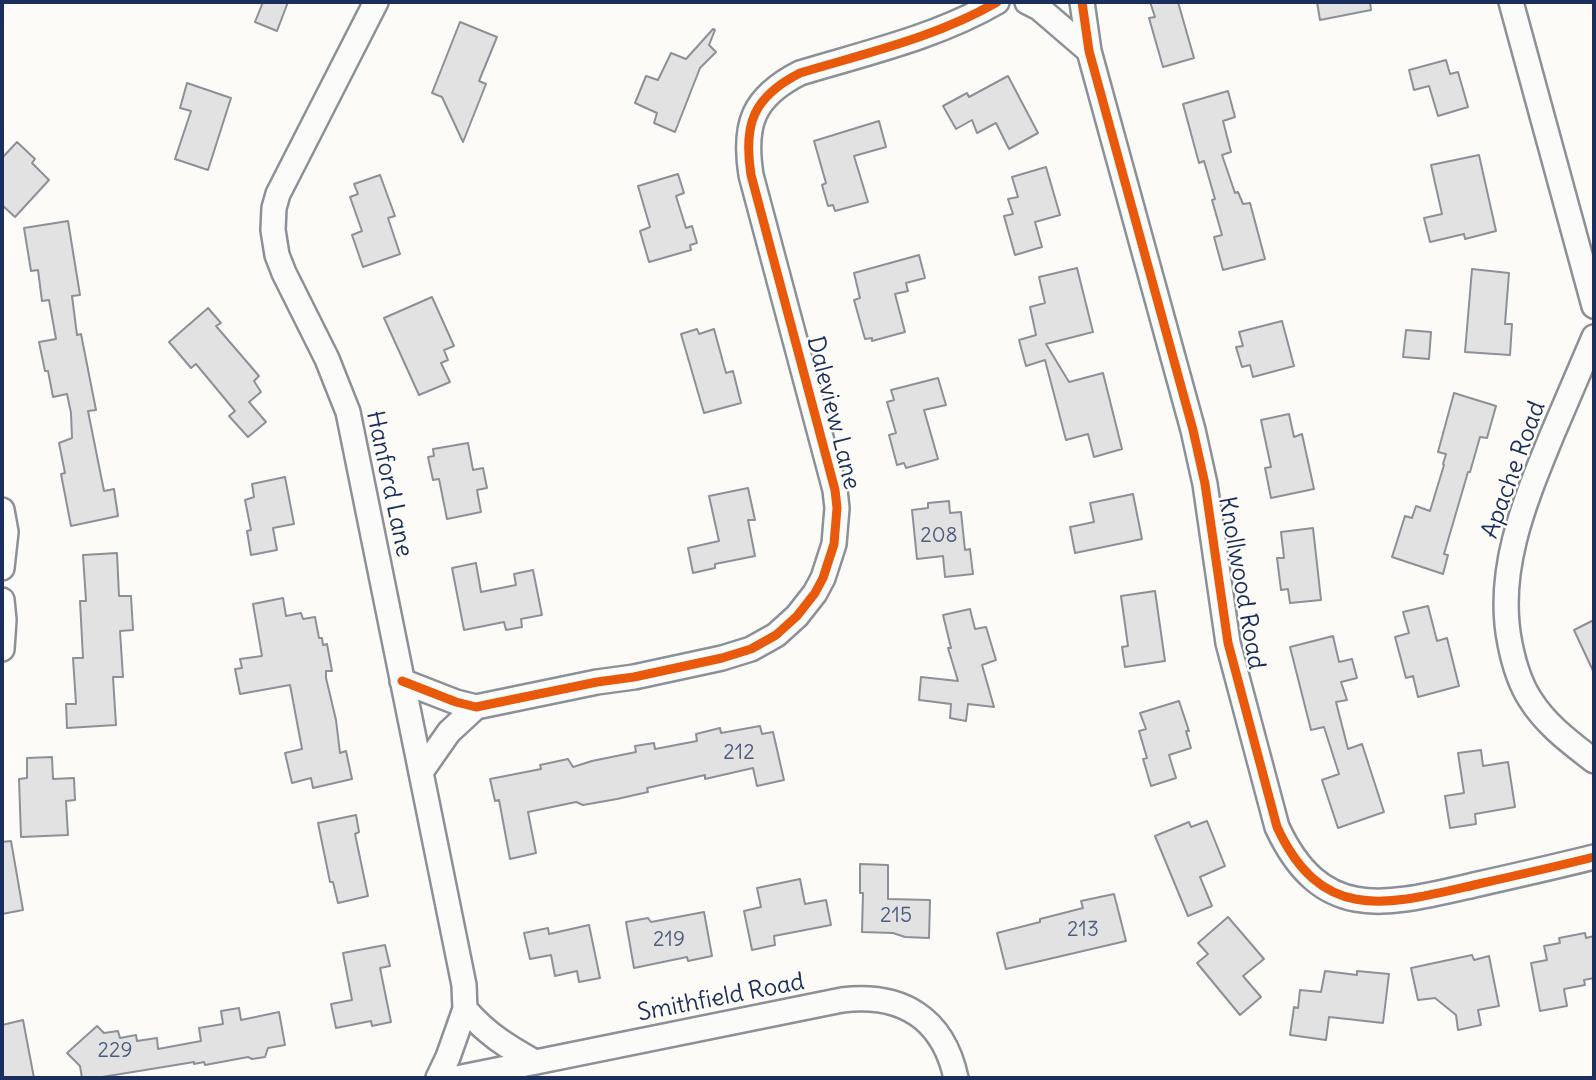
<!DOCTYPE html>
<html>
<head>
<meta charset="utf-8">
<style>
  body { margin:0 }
  #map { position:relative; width:1596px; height:1080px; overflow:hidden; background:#fcfbf8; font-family:Delius,sans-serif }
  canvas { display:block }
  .frame { position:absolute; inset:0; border:4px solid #1b2f5e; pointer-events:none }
</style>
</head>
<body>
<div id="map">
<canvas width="1596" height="1080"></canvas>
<div class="frame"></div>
</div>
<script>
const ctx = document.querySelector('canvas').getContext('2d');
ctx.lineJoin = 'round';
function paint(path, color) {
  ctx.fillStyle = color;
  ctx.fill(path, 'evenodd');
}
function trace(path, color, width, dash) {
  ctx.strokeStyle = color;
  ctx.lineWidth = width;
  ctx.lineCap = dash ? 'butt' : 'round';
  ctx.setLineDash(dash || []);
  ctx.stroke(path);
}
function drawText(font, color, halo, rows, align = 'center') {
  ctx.font = font + ' Delius,sans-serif';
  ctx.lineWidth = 5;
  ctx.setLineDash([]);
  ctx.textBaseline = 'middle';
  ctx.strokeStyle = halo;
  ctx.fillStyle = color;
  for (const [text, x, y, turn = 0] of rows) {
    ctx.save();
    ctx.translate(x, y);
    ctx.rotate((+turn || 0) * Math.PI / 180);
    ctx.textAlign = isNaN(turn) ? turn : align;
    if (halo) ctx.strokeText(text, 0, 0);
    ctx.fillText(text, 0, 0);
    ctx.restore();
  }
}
const building = new Path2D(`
  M 263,2 L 288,2 L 277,31 L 255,22 Z
  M 1150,2 L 1178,2 L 1194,58 L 1163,67 L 1149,18 L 1155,17 Z
  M 1317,2 L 1370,2 L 1371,10 L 1320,20 Z
  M 460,22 L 497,37 L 479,81 L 486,84 L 463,142 L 442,97 L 432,93 Z
  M 713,29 L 715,30 L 709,45 L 716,52 L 700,68 L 675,132 L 654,123 L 657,113 L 635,103 L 646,76 L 658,80 L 671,53 L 686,59 Z
  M 1446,60 L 1450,74 L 1458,72 L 1468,107 L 1438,116 L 1429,86 L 1414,90 L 1409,70 Z
  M 1008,76 L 1038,133 L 1009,149 L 996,123 L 977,133 L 972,120 L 956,129 L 943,106 L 967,93 L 969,97 Z
  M 187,83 L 231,98 L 208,170 L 175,159 L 191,111 L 180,108 Z
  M 1228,91 L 1235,117 L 1223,121 L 1231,152 L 1222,155 L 1235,193 L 1238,192 L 1243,204 L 1250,203 L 1265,259 L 1223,270 L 1214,237 L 1222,235 L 1212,200 L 1215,199 L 1204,161 L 1199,163 L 1183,104 Z
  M 879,121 L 886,147 L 854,156 L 868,202 L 835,211 L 833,205 L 828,206 L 822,185 L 826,183 L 814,141 Z
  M 17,142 L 35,159 L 32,163 L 49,180 L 15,217 L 2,205 L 2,158 Z
  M 1479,155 L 1496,231 L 1465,239 L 1464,234 L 1430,242 L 1424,218 L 1442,214 L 1431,165 Z
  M 1046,167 L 1060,215 L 1035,222 L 1042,247 L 1015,255 L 1004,216 L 1013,214 L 1008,199 L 1018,197 L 1012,177 Z
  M 678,174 L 684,193 L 676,196 L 686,228 L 692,226 L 697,243 L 690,245 L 691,250 L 649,262 L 640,231 L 650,227 L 638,186 Z
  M 380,175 L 395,216 L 388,218 L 400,254 L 363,267 L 352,235 L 362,231 L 350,197 L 358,194 L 354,184 Z
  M 68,221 L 80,295 L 72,296 L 77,335 L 81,334 L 96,410 L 88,411 L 104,491 L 114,489 L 118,516 L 71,526 L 61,474 L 65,473 L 59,443 L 72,438 L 71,413 L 67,394 L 53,397 L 48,371 L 45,371 L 39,342 L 56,339 L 49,300 L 42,301 L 38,270 L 31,271 L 24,228 Z
  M 919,255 L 925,278 L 906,283 L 908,291 L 895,294 L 905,332 L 872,341 L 872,338 L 865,339 L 854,300 L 860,298 L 854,273 Z
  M 1077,268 L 1093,332 L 1046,344 L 1069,382 L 1103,373 L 1122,449 L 1094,457 L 1088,434 L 1066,440 L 1045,360 L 1026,366 L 1019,340 L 1036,335 L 1030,307 L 1045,303 L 1039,277 Z
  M 1472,269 L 1509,273 L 1505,324 L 1512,324 L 1510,355 L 1465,352 Z
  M 432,297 L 454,346 L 444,350 L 448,360 L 441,363 L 450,382 L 419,395 L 384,318 Z
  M 208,308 L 221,323 L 216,326 L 259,376 L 254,381 L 261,392 L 249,402 L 266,422 L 248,437 L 229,416 L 235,411 L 196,364 L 191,368 L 169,342 Z
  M 1282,321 L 1294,366 L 1253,377 L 1250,365 L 1242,367 L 1236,347 L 1243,346 L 1239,332 Z
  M 697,329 L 699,334 L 714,329 L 726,373 L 733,371 L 741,403 L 704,413 L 681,334 Z
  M 1406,330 L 1431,332 L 1429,359 L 1403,357 Z
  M 938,378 L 946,405 L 924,410 L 938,459 L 906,468 L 904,463 L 897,465 L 889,435 L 896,433 L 887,402 L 894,400 L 891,390 Z
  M 1454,393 L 1496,406 L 1487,438 L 1480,437 L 1470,472 L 1468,472 L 1444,554 L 1448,555 L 1443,574 L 1392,557 L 1405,516 L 1412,518 L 1416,506 L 1430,511 L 1444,465 L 1443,464 L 1446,454 L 1438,452 Z
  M 1289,414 L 1294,437 L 1302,434 L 1314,489 L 1271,498 L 1265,468 L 1271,467 L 1261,420 Z
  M 468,443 L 473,470 L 483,468 L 487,488 L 477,490 L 481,512 L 447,519 L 439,479 L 433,480 L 428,457 L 434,456 L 433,449 Z
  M 285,477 L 294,524 L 273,528 L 277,550 L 251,555 L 247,531 L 251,530 L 245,500 L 254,497 L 252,484 Z
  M 748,488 L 755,520 L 748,520 L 755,556 L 715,564 L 715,568 L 693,573 L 688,548 L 719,541 L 709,496 Z
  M 1133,494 L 1142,539 L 1075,553 L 1070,527 L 1094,522 L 1090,503 Z
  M 949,501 L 950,513 L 961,512 L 965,550 L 970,549 L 973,574 L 945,577 L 943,556 L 917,559 L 912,510 L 928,508 L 928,503 Z
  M 1313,528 L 1321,600 L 1290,603 L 1288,589 L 1281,590 L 1277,558 L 1284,558 L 1281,532 Z
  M 117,553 L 119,596 L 131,596 L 133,630 L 120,631 L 123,677 L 113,677 L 116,725 L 67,728 L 66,704 L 76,704 L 73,658 L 83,658 L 80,601 L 86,601 L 83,555 Z
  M 476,563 L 481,592 L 516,585 L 514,574 L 533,570 L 542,615 L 521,619 L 522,627 L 506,630 L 504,622 L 464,630 L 452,568 Z
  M 1155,591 L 1165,661 L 1125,667 L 1122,647 L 1128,646 L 1121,596 Z
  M 283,598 L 286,616 L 301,613 L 303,619 L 315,617 L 319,638 L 322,638 L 323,645 L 327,644 L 332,671 L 326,671 L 326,678 L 336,720 L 340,753 L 346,751 L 352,779 L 313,788 L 311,778 L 292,783 L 285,753 L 302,749 L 290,685 L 240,694 L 235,669 L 242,668 L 240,659 L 262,656 L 253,604 Z
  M 1428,606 L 1437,641 L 1447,638 L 1459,686 L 1418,697 L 1413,676 L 1406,678 L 1395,637 L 1409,633 L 1403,612 Z
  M 970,609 L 975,629 L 986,627 L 996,660 L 982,665 L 994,707 L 968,704 L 966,721 L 950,718 L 951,704 L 919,700 L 921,677 L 958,681 L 948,648 L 951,648 L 943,615 Z
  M 1594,620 L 1594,673 L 1574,630 Z
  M 1333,636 L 1339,662 L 1352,659 L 1357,678 L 1341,682 L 1347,700 L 1336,702 L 1348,749 L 1362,744 L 1384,812 L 1338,828 L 1322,780 L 1339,774 L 1324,727 L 1311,730 L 1290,647 Z
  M 1179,701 L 1189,731 L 1186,731 L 1191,748 L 1169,755 L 1176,778 L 1151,786 L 1143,759 L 1147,758 L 1139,731 L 1146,729 L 1140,713 Z
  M 760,726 L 762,734 L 773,732 L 784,780 L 757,786 L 753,768 L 705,779 L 705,775 L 647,788 L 648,792 L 617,799 L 583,805 L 576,802 L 528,812 L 536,853 L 510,859 L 499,800 L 495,801 L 490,779 L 541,769 L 540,765 L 568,759 L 573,767 L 592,761 L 636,752 L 635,746 L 654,743 L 655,749 L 697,741 L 696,734 L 720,728 L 721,733 Z
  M 1481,750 L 1483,766 L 1508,762 L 1515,807 L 1475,814 L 1476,824 L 1450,828 L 1445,796 L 1464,793 L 1458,753 Z
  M 52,757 L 53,779 L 74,778 L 75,800 L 66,801 L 68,835 L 21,837 L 19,779 L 27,778 L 27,758 Z
  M 356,815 L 359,832 L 355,834 L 368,896 L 338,903 L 333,882 L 330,882 L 318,823 Z
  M 1207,821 L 1225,866 L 1200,877 L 1212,906 L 1188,916 L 1155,836 L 1189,822 L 1191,827 Z
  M 11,841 L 23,910 L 2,914 L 2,842 Z
  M 860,864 L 888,865 L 888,899 L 930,900 L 929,938 L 905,937 L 893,933 L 862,932 L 863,893 L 860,893 Z
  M 800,879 L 805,904 L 826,900 L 831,925 L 774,936 L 775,945 L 752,950 L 744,911 L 761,907 L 757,888 Z
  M 1114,894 L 1126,941 L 1006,969 L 997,933 L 1040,922 L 1040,919 L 1083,908 L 1081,901 Z
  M 704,912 L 712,956 L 688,961 L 687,957 L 634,968 L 626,922 L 648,918 L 651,922 Z
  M 1228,917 L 1264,959 L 1243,976 L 1261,997 L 1240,1015 L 1197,963 L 1208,954 L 1198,943 Z
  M 589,925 L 600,978 L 579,982 L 577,971 L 555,976 L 551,955 L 530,959 L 524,933 L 548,928 L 549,934 Z
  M 1585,933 L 1586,938 L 1594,936 L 1594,978 L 1584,980 L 1585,985 L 1564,989 L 1567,1006 L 1540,1011 L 1531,963 L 1547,960 L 1544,946 L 1560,943 L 1559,938 Z
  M 385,945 L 390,966 L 380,968 L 391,1022 L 372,1026 L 371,1021 L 336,1028 L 331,1004 L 352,1000 L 343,953 Z
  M 1472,955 L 1474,960 L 1489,956 L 1499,1006 L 1478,1010 L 1481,1025 L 1458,1030 L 1456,1015 L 1435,998 L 1418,1000 L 1411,968 Z
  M 1325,971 L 1357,975 L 1357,971 L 1389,974 L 1383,1023 L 1329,1017 L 1326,1040 L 1290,1035 L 1294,1007 L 1298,1008 L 1300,990 L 1321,992 Z
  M 239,1008 L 241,1020 L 279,1012 L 285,1045 L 268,1048 L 265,1057 L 252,1059 L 248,1057 L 205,1065 L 204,1062 L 194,1064 L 194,1062 L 96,1078 L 82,1078 L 80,1066 L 67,1053 L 97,1026 L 104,1033 L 118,1031 L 120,1038 L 136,1035 L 137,1041 L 157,1038 L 158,1049 L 201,1041 L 199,1028 L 223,1024 L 221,1011 Z
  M 23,1020 L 34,1078 L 2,1078 L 2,1025 Z`);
const street = new Path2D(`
  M 376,2 L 278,194 L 274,208 L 273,230 L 277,255 L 284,273 L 327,359 L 348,412 L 464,985 L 465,1009 L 448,1057 L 438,1078
  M 1027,2 L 1039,8 L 1089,51
  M 1082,2 L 1089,51 L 1193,430 L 1205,484 L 1228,643 L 1277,827 C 1322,924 1387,905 1474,885 C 1514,876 1554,867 1594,857
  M 1511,2 L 1594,306
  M 1594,337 C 1580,369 1566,402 1552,435 C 1525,501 1495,571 1510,644 C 1514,664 1519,682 1530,699 C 1546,725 1571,743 1594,761
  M 2,510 L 6,532 L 2,568
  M 2,600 L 4,620 L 2,649
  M 402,681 L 456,702 L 476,707 L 597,682 L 634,677 L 722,658 L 751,649 L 776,635 L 797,616 L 815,593 L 823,578 L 834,544 L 837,508 L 835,490 L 751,175 C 743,124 753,97 800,73 C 866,53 937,37 997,2
  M 421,772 L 449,732 L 476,707
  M 465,1009 C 487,1034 506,1046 535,1062
  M 457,1078 L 842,1000 C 902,993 943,1018 956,1078`);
const cycleway = new Path2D(`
  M 1082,2 L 1089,51 L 1193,430 L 1205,484 L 1228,643 L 1277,827 C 1322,924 1387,905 1474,885 C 1514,876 1554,867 1594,857
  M 402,681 L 456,702 L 476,707 L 597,682 L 634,677 L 722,658 L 751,649 L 776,635 L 797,616 L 815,593 L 823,578 L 834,544 L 837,508 L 835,490 L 751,175 C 743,124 753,97 800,73 C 866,53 937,37 997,2`);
const numberNames = [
  ["208",939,536],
  ["212",739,753],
  ["215",896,916],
  ["213",1083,930],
  ["219",669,940],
  ["229",115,1051]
];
const streetNames = [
  ["Daleview Lane",833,413,76],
  ["Apache Road",1514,470,-70],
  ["Hanford Lane",389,484,78],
  ["Knollwood Road",1241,583,80],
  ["Smithfield Road",721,998,-11]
];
paint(building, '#e2e2e2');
trace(building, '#8c9097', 2);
trace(street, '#8c9097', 28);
trace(street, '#fbfbf9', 23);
trace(cycleway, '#e8590c', 9);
drawText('21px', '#4d5c7f', null, numberNames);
drawText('24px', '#1b2f5e', '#fdfcf7', streetNames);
</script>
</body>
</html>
